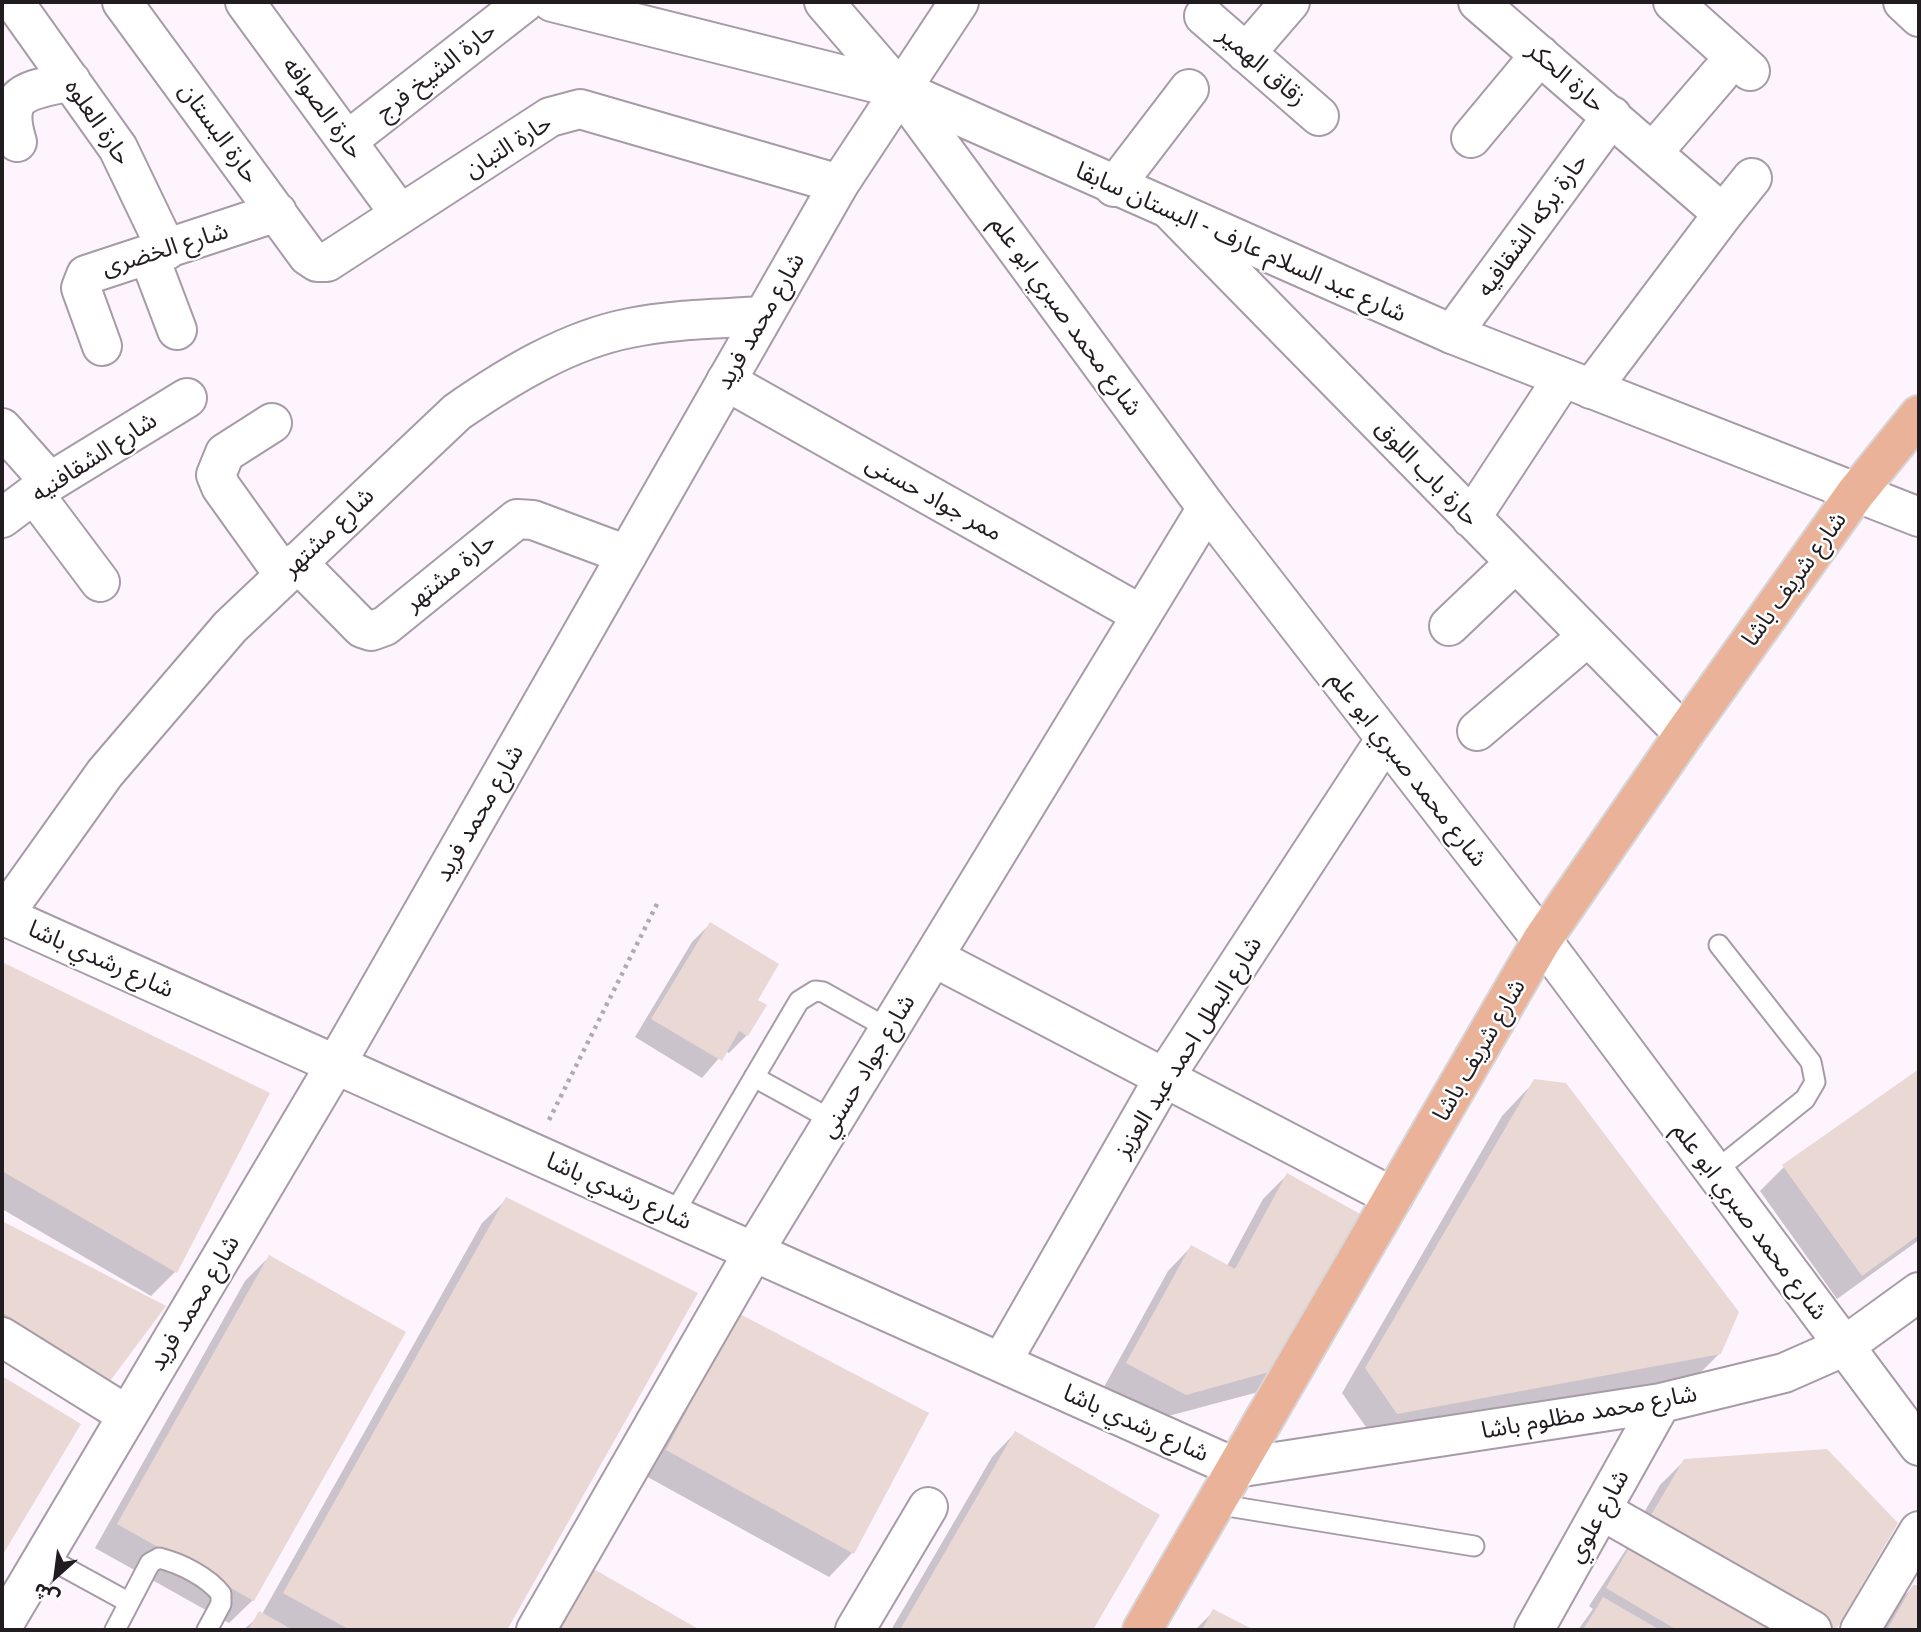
<!DOCTYPE html>
<html>
<head>
<meta charset="utf-8">
<style>
  body { margin:0 }
  #map { position:relative; width:1921px; height:1632px; overflow:hidden; background:#fdf4fe; font-family:Lato,"Noto Sans Arabic",sans-serif }
  canvas { display:block }
  .frame { position:absolute; inset:0; border:4px solid #201c20; pointer-events:none }
  .north { position:absolute; left:21px; top:1541px; width:70px; height:70px; -webkit-text-stroke:5px #fff; paint-order:stroke; rotate:208deg; font-size:19px; font-weight:700; line-height:28px; text-align:center; color:#201c20 }
  .north::after { content:''; display:block; margin:auto; width:24px; height:32px; background:#201c20; clip-path:polygon(50% 0,100% 100%,50% 72%,0 100%) }
</style>
</head>
<body>
<div id="map">
<canvas width="1921" height="1632"></canvas>
<div class="frame"></div>
<div class="north">ش</div>
</div>
<script>
const ctx = document.querySelector('canvas').getContext('2d');
ctx.lineJoin = 'round';
function paint(path, color) {
  ctx.fillStyle = color;
  ctx.fill(path, 'evenodd');
}
function trace(path, color, width, dash) {
  ctx.strokeStyle = color;
  ctx.lineWidth = width;
  ctx.lineCap = dash ? 'butt' : 'round';
  ctx.setLineDash(dash || []);
  ctx.stroke(path);
}
function drawText(font, color, halo, rows, align = 'center') {
  ctx.font = font + ' Lato,"Noto Sans Arabic",sans-serif';
  ctx.lineWidth = 5;
  ctx.setLineDash([]);
  ctx.textBaseline = 'middle';
  ctx.strokeStyle = halo;
  ctx.fillStyle = color;
  for (const [text, x, y, turn = 0] of rows) {
    ctx.save();
    ctx.translate(x, y);
    ctx.rotate((+turn || 0) * Math.PI / 180);
    ctx.textAlign = isNaN(turn) ? turn : align;
    if (halo) ctx.strokeText(text, 0, 0);
    ctx.fillText(text, 0, 0);
    ctx.restore();
  }
}
const shadow = new Path2D(`
  M 710,924 L 755,1000 L 747,1035 L 729,1053 L 725,1051 L 702,1078 L 635,1037 L 692,942 Z
  M 2,964 L 268,1094 L 175,1272 L 151,1296 L 2,1209 Z
  M 1919,1071 L 1919,1240 L 1837,1299 L 1760,1191 L 1784,1167 Z
  M 1535,1081 L 1720,1353 L 1696,1377 L 1373,1437 L 1342,1393 L 1502,1116 Z
  M 1287,1175 L 1367,1219 L 1262,1391 L 1161,1418 L 1104,1387 L 1168,1271 L 1191,1247 L 1227,1266 L 1263,1199 Z
  M 506,1200 L 695,1294 L 505,1630 L 243,1630 L 262,1614 L 482,1223 Z
  M 2,1223 L 164,1307 L 2,1343 Z
  M 269,1257 L 253,1600 L 229,1623 L 95,1548 L 245,1281 Z
  M 714,1339 L 852,1553 L 829,1577 L 644,1475 Z
  M 2,1378 L 79,1425 L 2,1552 Z
  M 1015,1433 L 1157,1515 L 1091,1630 L 891,1630 L 992,1457 Z
  M 1684,1461 L 1896,1523 L 1834,1630 L 1578,1630 L 1593,1609 L 1589,1606 L 1627,1548 L 1624,1547 L 1660,1485 Z
  M 592,1571 L 697,1630 L 547,1630 Z
  M 1913,1587 L 1919,1587 L 1919,1630 L 1878,1630 L 1889,1612 Z
  M 1214,1611 L 1250,1630 L 1195,1630 Z`);
const building = new Path2D(`
  M 710,922 L 779,964 L 758,1000 L 767,1005 L 748,1036 L 739,1031 L 722,1061 L 651,1019 Z
  M 2,962 L 270,1093 L 177,1273 L 2,1171 Z
  M 1919,1069 L 1919,1235 L 1862,1276 L 1782,1165 Z
  M 1534,1079 L 1566,1083 L 1739,1312 L 1721,1354 L 1397,1414 L 1365,1368 Z
  M 1287,1173 L 1369,1219 L 1287,1367 L 1186,1395 L 1126,1363 L 1191,1245 L 1235,1269 Z
  M 506,1197 L 698,1293 L 507,1630 L 350,1630 L 283,1593 Z
  M 2,1221 L 166,1306 L 107,1385 L 2,1312 Z
  M 269,1255 L 406,1332 L 254,1601 L 117,1524 Z
  M 738,1313 L 929,1413 L 854,1554 L 666,1450 Z
  M 2,1376 L 81,1424 L 2,1556 Z
  M 1015,1431 L 1160,1515 L 1093,1630 L 900,1630 Z
  M 1827,1449 L 1898,1523 L 1836,1630 L 1647,1522 L 1684,1459 Z
  M 1636,1536 L 1797,1630 L 1677,1630 L 1606,1588 Z
  M 592,1568 L 700,1630 L 556,1630 Z
  M 1913,1585 L 1919,1585 L 1919,1630 L 1887,1630 Z
  M 1603,1597 L 1660,1630 L 1583,1630 Z
  M 1213,1609 L 1254,1630 L 1202,1630 Z
  M 259,1611 L 293,1630 L 248,1630 Z`);
const path = new Path2D(`
  M 549,1120 L 657,904`);
const lane = new Path2D(`
  M 754,1077 L 834,1121
  M 1714,1172 L 1805,1099 L 1815,1082 L 1811,1062 L 1719,945
  M 673,1215 L 799,1001 L 815,991 L 823,992 L 889,1029
  M 1215,1504 L 1474,1546
  M 44,1556 L 128,1602
  M 115,1630 L 150,1563 L 159,1558 C 180,1563 208,1577 221,1594 L 221,1604 L 207,1630`);
const street = new Path2D(`
  M 14,2 L 118,148 L 167,250
  M 122,2 L 308,256 L 317,262 L 327,262 L 550,117 L 580,109 L 839,184
  M 245,2 L 400,214
  M 1478,2 L 1723,214 L 1591,389
  M 1673,2 L 1750,71
  M 1204,16 L 1319,116
  M 1246,53 L 1290,2
  M 1471,138 L 1540,55
  M 347,141 L 525,2
  M 17,142 C 1,90 29,91 71,81
  M 1653,152 L 1720,74
  M 1114,187 L 1189,89
  M 1171,211 L 1684,734
  M 1723,214 L 1752,178
  M 149,256 L 177,330
  M 1452,334 L 1612,116
  M 102,346 L 81,288 L 86,275 L 277,212
  M 726,381 L 1142,615
  M 272,423 L 225,453 L 216,475 L 221,487 L 284,575
  M 2,428 L 50,482
  M 34,494 L 100,582
  M 2,518 L 50,482 L 187,398
  M 1471,518 L 1563,378
  M 297,562 L 362,628 L 371,631 L 385,626 L 517,519 L 533,520 L 627,555
  M 1449,626 L 1515,563
  M 1477,731 L 1587,637
  M 3,916 L 105,773 L 230,627 L 457,412 C 509,376 568,340 630,328 C 673,319 719,319 763,316
  M 933,957 L 1393,1197
  M 2,1337 L 127,1415
  M 1002,1361 L 1164,1078 L 1385,740
  M 1236,1468 L 1661,1403 L 1784,1373 L 1843,1347 L 1919,1292
  M 1601,1510 L 1812,1630
  M 536,1630 L 754,1251 L 1207,508
  M 855,1630 L 928,1507
  M 1534,1630 L 1661,1403
  M 1860,1630 L 1919,1531`);
const secondary = new Path2D(`
  M 552,2 L 899,89 L 1452,334 L 1919,517
  M 824,2 L 899,89 L 1207,508 L 1542,940 L 1919,1446
  M 1903,2 L 1919,17
  M 2,915 L 1236,1468
  M 2,1627 L 336,1064 L 839,184 L 959,2`);
const primary = new Path2D(`
  M 1142,1630 L 1542,940 L 1684,734 L 1855,494 L 1919,415`);
const streetNames = [
  ["زقاق الهمير",1262,66,41],
  ["حارة الشيخ فرج",436,71,-38],
  ["حارة الحكر",1566,77,41],
  ["حارة الصوافه",323,108,54],
  ["حارة العلوه",98,122,56],
  ["حارة البستان",219,133,54],
  ["حارة التبان",508,146,-32],
  ["حارة بركه الشقافيه",1532,225,-54],
  ["شارع عبد السلام عارف - البستان سابقا",1241,242,24],
  ["شارع الخضرى",165,249,-17],
  ["شارع محمد صبري ابو علم",1066,316,54],
  ["شارع محمد فريد",760,321,-60],
  ["شارع الشقافنيه",94,457,-33],
  ["حارة باب اللوق",1427,473,46],
  ["ممر جواد حسنى",934,498,29],
  ["شارع مشتهر",328,532,-44],
  ["حارة مشتهر",450,572,-39],
  ["شارع شريف باشا",1794,579,-54],
  ["شارع محمد صبري ابو علم",1408,769,52],
  ["شارع محمد فريد",479,813,-60],
  ["شارع رشدي باشا",101,959,24],
  ["شارع البطل احمد عبد العزيز",1188,1047,-58],
  ["شارع شريف باشا",1479,1050,-60],
  ["شارع جواد حسني",867,1066,-59],
  ["شارع رشدي باشا",619,1191,24],
  ["شارع محمد صبري ابو علم",1750,1221,53],
  ["شارع محمد فريد",194,1303,-59],
  ["شارع محمد مظلوم باشا",1589,1412,-10],
  ["شارع رشدي باشا",1136,1423,24],
  ["شارع علوي",1598,1516,-61]
];
paint(shadow, '#0003');
paint(building, '#ead8d4');
trace(lane, '#a69ba7', 23);
trace(street, '#a69ba7', 42);
trace(secondary, '#a69ba7', 42);
trace(primary, '#d7d6d7', 42);
trace(path, '#b1a9b1', 4.5, [3.5, 5]);
trace(lane, '#fff', 19);
trace(street, '#fff', 38);
trace(secondary, '#fff', 38);
trace(primary, '#eab399', 38);
drawText('24px', '#201c20', '#fff', streetNames);
</script>
</body>
</html>
